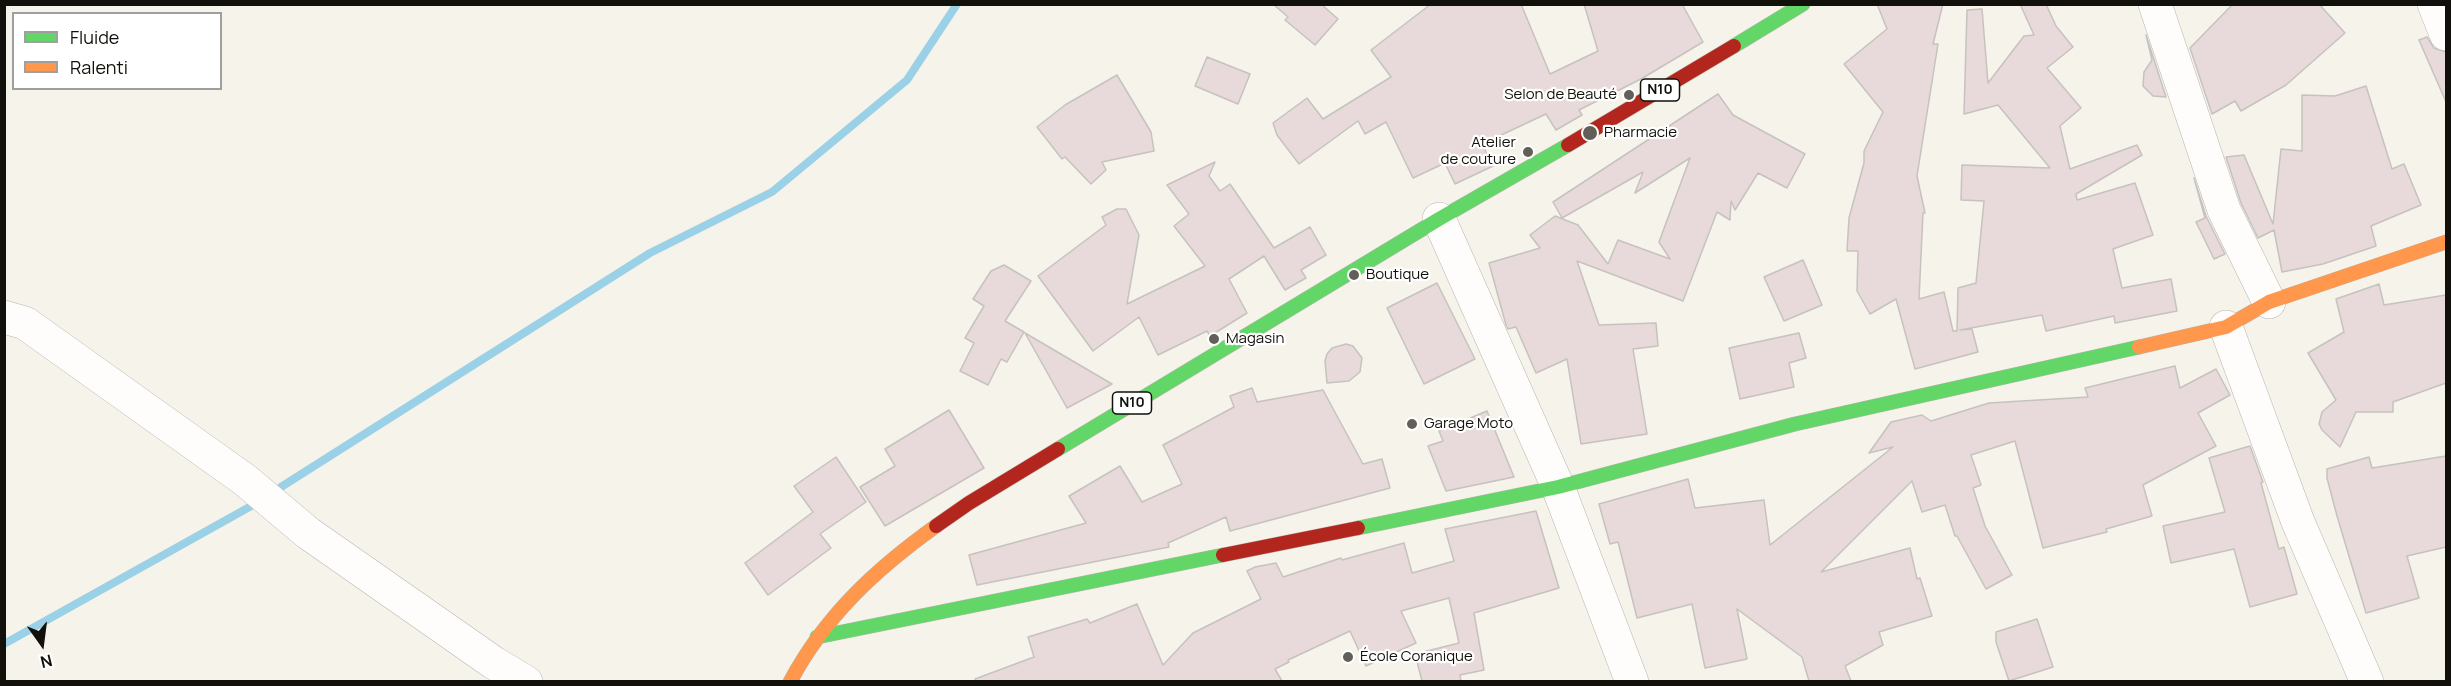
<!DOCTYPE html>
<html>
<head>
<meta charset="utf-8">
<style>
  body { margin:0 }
  #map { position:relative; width:2451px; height:686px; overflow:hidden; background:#f6f3ea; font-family:Manrope,sans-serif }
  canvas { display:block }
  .frame { position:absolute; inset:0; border:6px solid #12100a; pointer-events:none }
  .legend { position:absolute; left:12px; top:12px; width:210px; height:78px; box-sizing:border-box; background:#fff; border:2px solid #a09f9d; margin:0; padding:8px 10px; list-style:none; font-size:18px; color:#12100a }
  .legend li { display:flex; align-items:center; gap:12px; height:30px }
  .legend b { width:30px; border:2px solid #a09f9d }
  .north { position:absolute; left:12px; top:614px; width:60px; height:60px; -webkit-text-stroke:4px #fff; paint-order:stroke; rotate:166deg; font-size:16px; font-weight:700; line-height:24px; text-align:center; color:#12100a }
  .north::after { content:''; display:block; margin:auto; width:21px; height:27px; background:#12100a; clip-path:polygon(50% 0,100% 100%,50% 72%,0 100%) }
</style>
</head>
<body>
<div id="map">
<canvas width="2451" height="686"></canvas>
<div class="frame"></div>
<ul class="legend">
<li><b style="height:8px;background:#63d668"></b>Fluide</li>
<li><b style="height:8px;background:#ff974d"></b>Ralenti</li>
</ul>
<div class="north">N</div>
</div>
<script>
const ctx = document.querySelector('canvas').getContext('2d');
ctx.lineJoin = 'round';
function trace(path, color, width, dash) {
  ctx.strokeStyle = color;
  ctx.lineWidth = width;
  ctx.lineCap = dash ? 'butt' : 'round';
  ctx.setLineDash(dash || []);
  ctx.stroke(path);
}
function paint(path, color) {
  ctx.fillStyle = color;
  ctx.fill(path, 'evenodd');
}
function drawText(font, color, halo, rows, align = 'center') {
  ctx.font = font + ' Manrope,sans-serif';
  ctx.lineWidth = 4.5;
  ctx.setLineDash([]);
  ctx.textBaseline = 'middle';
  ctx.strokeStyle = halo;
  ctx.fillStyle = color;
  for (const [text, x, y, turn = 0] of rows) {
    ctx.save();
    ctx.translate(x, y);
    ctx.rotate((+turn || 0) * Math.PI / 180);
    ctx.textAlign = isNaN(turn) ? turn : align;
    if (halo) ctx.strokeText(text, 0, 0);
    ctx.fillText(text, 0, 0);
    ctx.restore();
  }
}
const stream = new Path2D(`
  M 281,487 L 650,253 L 772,192 L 907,80 L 957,4
  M 4,644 L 253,505`);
const building = new Path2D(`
  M 1273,4 L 1321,4 L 1338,19 L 1315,45 L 1285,20 L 1288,17 Z
  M 1431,4 L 1521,4 L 1550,74 L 1598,51 L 1584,4 L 1682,4 L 1703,42 L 1641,79 L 1579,110 L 1582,115 L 1556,130 L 1546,114 L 1482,144 L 1493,166 L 1455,184 L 1445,163 L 1413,178 L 1386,122 L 1365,134 L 1358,121 L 1299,164 L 1277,135 L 1273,123 L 1307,98 L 1323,119 L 1391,77 L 1371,50 Z
  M 1877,4 L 1943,4 L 1933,44 L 1938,44 L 1917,176 L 1925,213 L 1923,213 L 1919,299 L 1944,292 L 1953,331 L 1957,331 L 1958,288 L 1976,283 L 1984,201 L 1961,200 L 1962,165 L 2050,168 L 1998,105 L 1964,114 L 1967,10 L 1982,9 L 1988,83 L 2024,36 L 2034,35 L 2020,4 L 2046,4 L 2056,26 L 2073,47 L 2047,68 L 2081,108 L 2060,126 L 2070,169 L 2137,145 L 2142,155 L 2076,194 L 2077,200 L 2135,183 L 2153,235 L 2113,249 L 2122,288 L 2171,279 L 2177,311 L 2115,323 L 2114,316 L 2046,331 L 2042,315 L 1960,330 L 1972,329 L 1978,352 L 1915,369 L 1896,299 L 1870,314 L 1857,291 L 1858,251 L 1847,251 L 1849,218 L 1864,163 L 1864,151 L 1883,112 L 1844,64 L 1887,29 Z
  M 2233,4 L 2319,4 L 2345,33 L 2286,85 L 2241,111 L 2235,101 L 2212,114 L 2190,48 Z
  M 2146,35 L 2166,97 L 2153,96 L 2143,86 L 2144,72 L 2152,60 Z
  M 2427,37 L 2434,48 L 2446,52 L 2446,102 L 2419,40 Z
  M 1207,57 L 1250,74 L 1238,104 L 1195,86 Z
  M 1117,75 L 1151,132 L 1154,151 L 1102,162 L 1106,170 L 1091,184 L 1065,157 L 1062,159 L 1037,127 L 1065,105 Z
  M 2366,86 L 2392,169 L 2404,164 L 2421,205 L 2371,226 L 2376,246 L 2323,264 L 2282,272 L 2274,230 L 2258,238 L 2241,203 L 2226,157 L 2244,155 L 2273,224 L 2281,149 L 2302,151 L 2302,95 L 2335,96 Z
  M 1718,94 L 1733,115 L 1805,154 L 1787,188 L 1758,173 L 1735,210 L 1731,201 L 1730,220 L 1717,212 L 1683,301 L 1577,261 L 1599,325 L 1656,323 L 1658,346 L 1633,349 L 1647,434 L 1581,444 L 1567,359 L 1536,373 L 1516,327 L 1508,329 L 1506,325 L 1489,263 L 1540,248 L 1530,235 L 1555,216 L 1578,225 L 1608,264 L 1618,240 L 1670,259 L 1659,242 L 1690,158 L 1635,193 L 1643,172 L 1562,218 L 1553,202 Z
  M 1215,162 L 1209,176 L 1220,191 L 1230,184 L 1274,248 L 1310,227 L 1326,255 L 1301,270 L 1306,278 L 1285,290 L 1264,256 L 1229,279 L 1247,313 L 1210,336 L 1207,331 L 1158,355 L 1139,317 L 1093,351 L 1038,276 L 1106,225 L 1102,217 L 1117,209 L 1126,209 L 1139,235 L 1127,304 L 1205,266 L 1174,226 L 1189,214 L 1167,185 Z
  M 2194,178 L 2206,216 L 2225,254 L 2214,259 L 2196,222 L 2205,218 Z
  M 1803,260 L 1822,305 L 1784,321 L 1764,277 Z
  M 1004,265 L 1031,281 L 1005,321 L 1024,332 L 1007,362 L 1001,359 L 988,385 L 960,371 L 974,343 L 965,338 L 984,306 L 973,299 L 991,271 Z
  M 1437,283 L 1475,359 L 1424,384 L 1387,308 Z
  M 2379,284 L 2384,305 L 2446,295 L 2446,383 L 2393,402 L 2393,412 L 2356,412 L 2340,447 L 2322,430 L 2319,424 L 2322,412 L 2336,400 L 2308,353 L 2344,332 L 2336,299 Z
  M 1025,333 L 1112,384 L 1067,408 Z
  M 1799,333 L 1806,358 L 1789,363 L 1794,387 L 1740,399 L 1729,348 Z
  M 1346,344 L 1353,346 L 1362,358 L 1360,372 L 1349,381 L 1327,383 L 1325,361 L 1327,354 L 1332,348 Z
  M 2175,366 L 2180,388 L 2216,369 L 2230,395 L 2198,413 L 2216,446 L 2143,485 L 2152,516 L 2106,529 L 2107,532 L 2043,548 L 2015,441 L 1971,455 L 1981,485 L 1973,488 L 1985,526 L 2012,575 L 1986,589 L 1957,536 L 1955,536 L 1945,505 L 1922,512 L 1912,481 L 1821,572 L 1910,548 L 1917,579 L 1920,578 L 1932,616 L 1879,632 L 1883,645 L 1845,666 L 1851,681 L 1809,681 L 1802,657 L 1737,609 L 1747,659 L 1705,668 L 1692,604 L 1637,618 L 1618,542 L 1610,544 L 1599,504 L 1688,479 L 1695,508 L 1764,500 L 1770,545 L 1893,447 L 1869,453 L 1891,422 L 1922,415 L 1931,421 L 1989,403 L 2088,397 L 2085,388 Z
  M 1252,388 L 1257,402 L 1323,390 L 1363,464 L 1382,459 L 1390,488 L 1230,531 L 1226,517 L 1168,543 L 1169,547 L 977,585 L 969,555 L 1086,523 L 1069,496 L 1120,466 L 1142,502 L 1182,484 L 1163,445 L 1234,407 L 1230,396 Z
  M 949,410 L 984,468 L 885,526 L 860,487 L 895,466 L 885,449 Z
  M 1487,411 L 1514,477 L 1446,491 L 1428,446 L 1443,441 L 1439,431 Z
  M 2250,446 L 2263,482 L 2261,483 L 2279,549 L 2284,547 L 2297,594 L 2250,607 L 2234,549 L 2171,563 L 2163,526 L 2225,512 L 2209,458 Z
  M 2446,456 L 2446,547 L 2407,556 L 2419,598 L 2366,613 L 2337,516 L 2327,478 L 2327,469 L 2369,457 L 2372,468 Z
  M 836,457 L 866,502 L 820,534 L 831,548 L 768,595 L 745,563 L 813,512 L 794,486 Z
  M 1536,511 L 1559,588 L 1474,613 L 1484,670 L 1460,675 L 1461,681 L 1422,681 L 1415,654 L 1459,643 L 1449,598 L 1401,611 L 1416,643 L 1366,666 L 1350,631 L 1288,660 L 1289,662 L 1275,669 L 1282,681 L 976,681 L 975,679 L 1034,657 L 1028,637 L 1087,619 L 1090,623 L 1137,604 L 1163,665 L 1193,633 L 1261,599 L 1247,571 L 1255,567 L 1276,563 L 1283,577 L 1341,558 L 1342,560 L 1404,543 L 1412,573 L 1454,561 L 1445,529 Z
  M 2037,619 L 2053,667 L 2009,681 L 1996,642 L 1996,632 Z`);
const street = new Path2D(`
  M 2155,4 L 2224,210 L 2269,302
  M 2434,4 L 2446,34
  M 1439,219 L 1558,487 L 1632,682
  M 4,317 L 25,323 L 245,480 L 308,533 L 494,663 L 526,682
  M 2226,327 L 2298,522 L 2367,682`);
const fast = new Path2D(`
  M 1734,46 L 1803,4
  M 1058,449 L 1439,219 L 1568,145
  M 1358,528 L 1558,487 L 1795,424 L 2139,347
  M 817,637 L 1223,555`);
const slow = new Path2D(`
  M 2139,347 L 2226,327 L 2269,302 L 2446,242
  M 790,682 C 825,616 876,569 936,526`);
const jam = new Path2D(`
  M 1568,145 L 1734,46
  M 936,526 L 969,503 L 1058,449
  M 1223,555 L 1358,528`);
const markers = [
  [1629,95,6,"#625f58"],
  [1590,133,8,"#625f58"],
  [1528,152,6,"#625f58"],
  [1354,275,6,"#625f58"],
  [1214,339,6,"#625f58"],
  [1412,424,6,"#625f58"],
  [1348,657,6,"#625f58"]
];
const shields = [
  [1660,90,39],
  [1132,403,39]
];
const shieldNames = [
  ["N10",1660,90],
  ["N10",1132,403]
];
const poiNames = [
  ["Selon de Beauté",1617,95,"right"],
  ["Pharmacie",1604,133],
  ["Atelier",1516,143,"right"],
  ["de couture",1516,160,"right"],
  ["Boutique",1366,275],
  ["Magasin",1226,339],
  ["Garage Moto",1424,424],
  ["École Coranique",1360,657]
];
trace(stream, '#9ad1e7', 8);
paint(building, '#e8d9da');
trace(building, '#c6c2bf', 1.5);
trace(street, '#b8b6b0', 34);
trace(fast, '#b8b6b0', 15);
trace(slow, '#b8b6b0', 15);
trace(jam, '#b8b6b0', 15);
trace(street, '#fefdfc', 33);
trace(fast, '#63d668', 14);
trace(slow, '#ff974d', 14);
trace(jam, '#b3261e', 14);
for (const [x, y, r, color] of markers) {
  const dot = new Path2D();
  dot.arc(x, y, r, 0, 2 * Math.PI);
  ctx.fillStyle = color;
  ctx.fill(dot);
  trace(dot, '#fff', 2);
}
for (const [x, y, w] of shields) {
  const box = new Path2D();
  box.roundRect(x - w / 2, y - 11, w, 22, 4.5);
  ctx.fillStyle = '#fff';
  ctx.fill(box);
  trace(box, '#12100a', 1.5);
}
drawText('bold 14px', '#12100a', null, shieldNames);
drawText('15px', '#12100a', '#fff', poiNames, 'left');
</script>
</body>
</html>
